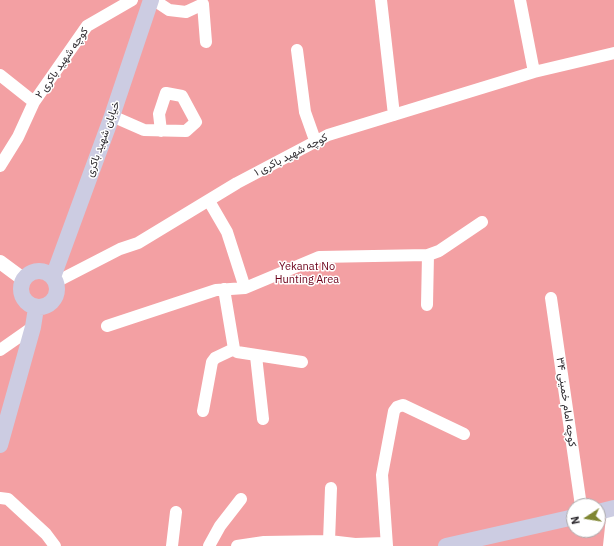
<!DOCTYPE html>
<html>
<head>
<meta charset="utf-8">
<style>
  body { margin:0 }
  #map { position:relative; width:614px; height:546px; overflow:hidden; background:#efe6f4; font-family:"IBM Plex Sans",sans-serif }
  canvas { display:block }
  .north { position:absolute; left:566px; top:498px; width:40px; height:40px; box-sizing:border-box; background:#fff; border:1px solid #acabad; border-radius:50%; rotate:258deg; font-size:11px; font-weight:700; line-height:16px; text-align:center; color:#302d32 }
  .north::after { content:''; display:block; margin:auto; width:14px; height:18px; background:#7f8632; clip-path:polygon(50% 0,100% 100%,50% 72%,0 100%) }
</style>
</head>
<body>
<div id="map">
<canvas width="614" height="546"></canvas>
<div class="north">N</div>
</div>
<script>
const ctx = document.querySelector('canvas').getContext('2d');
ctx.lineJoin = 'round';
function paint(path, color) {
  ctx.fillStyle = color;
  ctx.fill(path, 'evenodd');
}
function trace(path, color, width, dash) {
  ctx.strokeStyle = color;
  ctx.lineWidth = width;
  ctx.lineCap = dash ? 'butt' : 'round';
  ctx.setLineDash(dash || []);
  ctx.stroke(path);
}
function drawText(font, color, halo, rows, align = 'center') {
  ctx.font = font + ' "IBM Plex Sans",Vazirmatn,sans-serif';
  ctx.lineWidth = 3;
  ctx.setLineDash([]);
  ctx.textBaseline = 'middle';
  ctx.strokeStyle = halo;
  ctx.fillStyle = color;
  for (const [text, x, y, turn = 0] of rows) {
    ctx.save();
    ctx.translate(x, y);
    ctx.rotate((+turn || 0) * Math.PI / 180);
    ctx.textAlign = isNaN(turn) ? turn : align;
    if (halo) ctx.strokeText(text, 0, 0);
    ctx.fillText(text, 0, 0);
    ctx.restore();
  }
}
const green = new Path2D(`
  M 0,0 L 614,0 L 614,546 L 0,546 ZM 574,506 L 598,506 L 598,530 L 574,530 Z`);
const minor = new Path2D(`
  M 154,0 L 169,10 L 186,12 L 203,4 L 206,42
  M 381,0 L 394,115
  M 520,0 L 534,72
  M 297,50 L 305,112 L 316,143
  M 0,75 L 34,102
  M 112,116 L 144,130 L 186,131 L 196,122 L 182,96 L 166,93 L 159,114 L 161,131
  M 0,166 L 18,137 L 34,102 L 87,26 L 132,0
  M 209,201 L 227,232 L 245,288
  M 56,282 L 120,249 L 138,243 L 237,183 L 328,135 L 534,72 L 614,53
  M 224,289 L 234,349 L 237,352 L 302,362
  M 551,298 L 581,506
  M 427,305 L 428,255
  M 107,326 L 216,290 L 245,288 L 319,257 L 428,255 L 439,251 L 482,222
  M 0,350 L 33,327
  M 256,356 L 263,419
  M 203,411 L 212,362 L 215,358 L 234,349
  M 331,488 L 329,541 L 355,544 L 386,543
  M 0,498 L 8,499 L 46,534 L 55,546
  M 172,546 L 176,512
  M 209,546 L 220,526 L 241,499
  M 237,546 L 264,542 L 329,541
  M 387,546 L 382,475 L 394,411 L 397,407 L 403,405 L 464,434
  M 609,546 L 613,508`);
const tertiary = new Path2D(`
  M 0,262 L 23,279`);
const secondary = new Path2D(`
  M21 289a18 18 0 1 1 36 0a18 18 0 1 1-36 0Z
  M 53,277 L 112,116 L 151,0
  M 0,445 L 33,327 L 36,308
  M 598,512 L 614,508
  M 446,546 L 574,517`);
const streetNames = [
  ["کوچه شهید باکری ۲",62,63,-55],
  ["خیابان شهید باکری",103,139,-70],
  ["کوچه شهید باکری ۱",291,155,-27],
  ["کوچه امام خمینی ۳۴",566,402,82]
];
const parkNames = [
  ["Yekanat No",307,267],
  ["Hunting Area",307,280]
];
paint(green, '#f3a0a3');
trace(minor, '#fff', 12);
trace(tertiary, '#fff', 14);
trace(secondary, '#cccce2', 16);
drawText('11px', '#302d32', '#fff', streetNames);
drawText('11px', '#6b001a', '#fff', parkNames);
</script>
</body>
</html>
